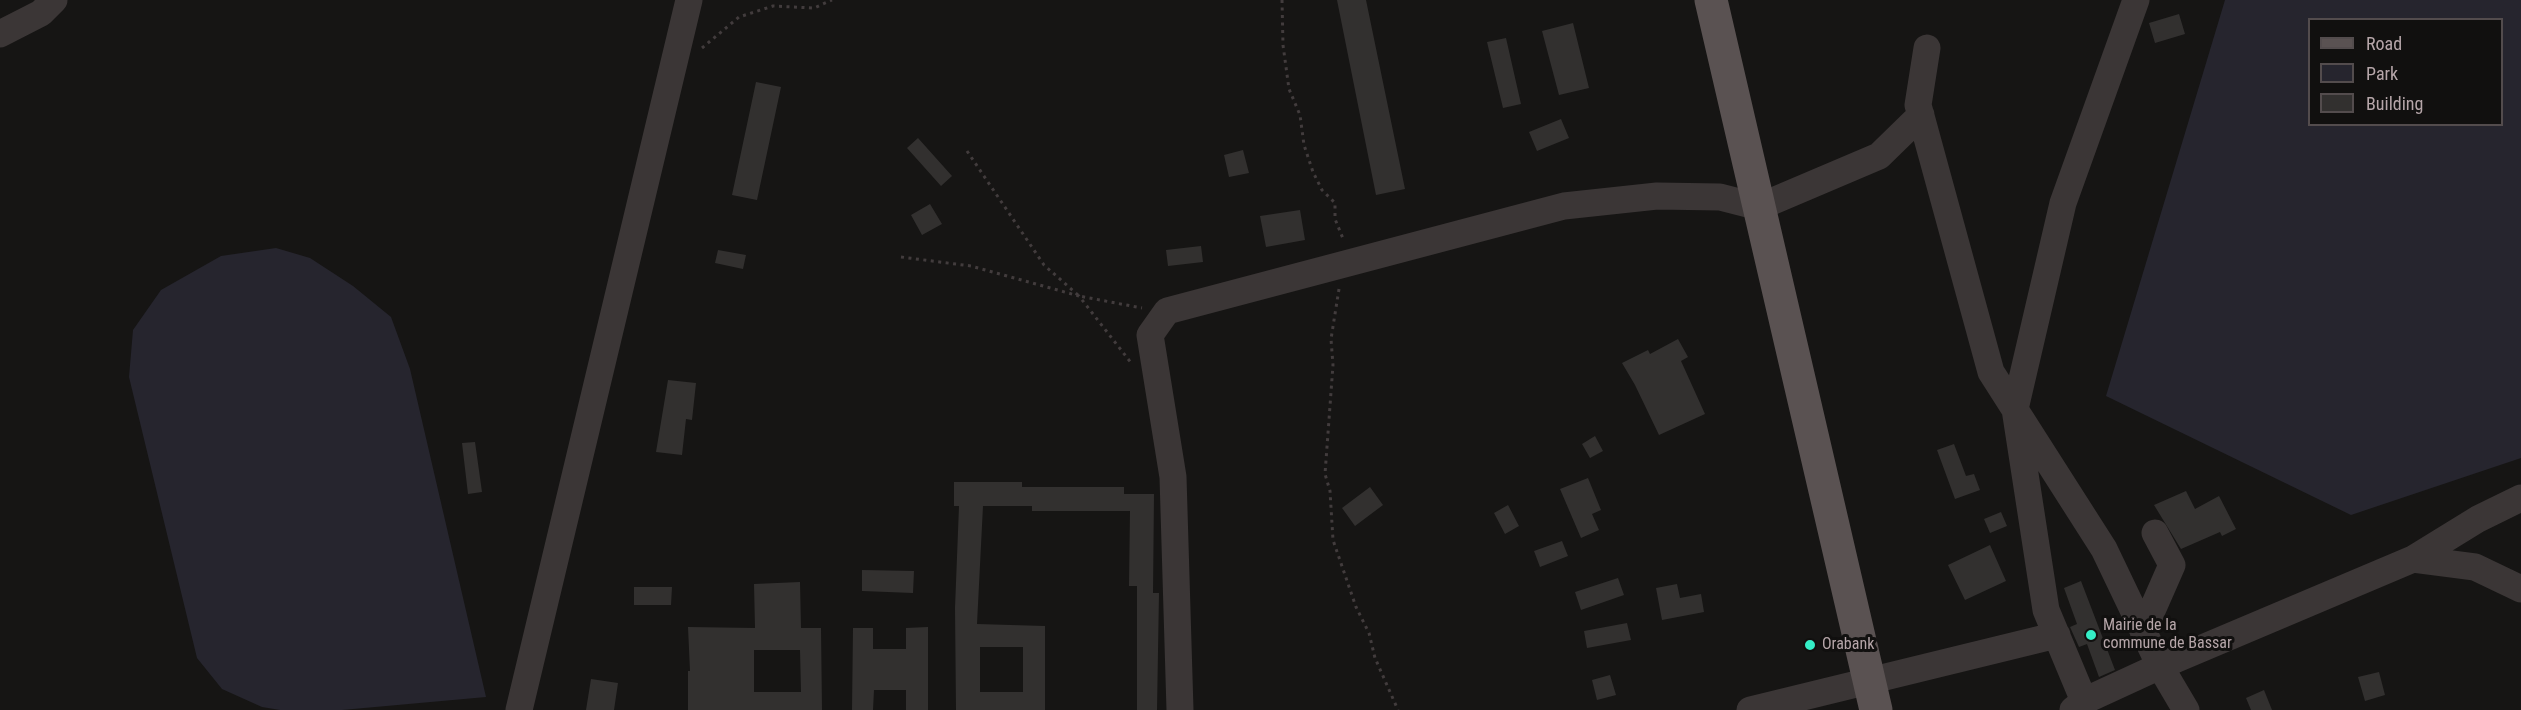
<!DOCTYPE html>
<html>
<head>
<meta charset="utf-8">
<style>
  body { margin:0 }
  #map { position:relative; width:2521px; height:710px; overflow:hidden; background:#161514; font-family:"Roboto Condensed",sans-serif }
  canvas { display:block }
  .legend { position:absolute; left:2308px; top:18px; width:195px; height:108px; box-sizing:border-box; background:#11100f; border:2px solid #534c4d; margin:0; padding:8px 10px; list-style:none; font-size:18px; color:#b6a6a9 }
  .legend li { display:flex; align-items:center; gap:12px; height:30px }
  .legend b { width:30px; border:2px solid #534c4d }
</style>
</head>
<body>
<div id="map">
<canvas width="2521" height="710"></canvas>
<ul class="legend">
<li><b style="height:8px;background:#5a5252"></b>Road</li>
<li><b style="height:16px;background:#26252e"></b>Park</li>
<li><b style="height:16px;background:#32302f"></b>Building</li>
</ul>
</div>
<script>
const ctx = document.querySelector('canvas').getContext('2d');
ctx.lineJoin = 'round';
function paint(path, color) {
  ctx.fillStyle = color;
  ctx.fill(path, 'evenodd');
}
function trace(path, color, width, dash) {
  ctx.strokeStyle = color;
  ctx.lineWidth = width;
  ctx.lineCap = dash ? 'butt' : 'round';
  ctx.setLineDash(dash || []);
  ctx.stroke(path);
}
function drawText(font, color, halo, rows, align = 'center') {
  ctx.font = font + ' "Roboto Condensed",sans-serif';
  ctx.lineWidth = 6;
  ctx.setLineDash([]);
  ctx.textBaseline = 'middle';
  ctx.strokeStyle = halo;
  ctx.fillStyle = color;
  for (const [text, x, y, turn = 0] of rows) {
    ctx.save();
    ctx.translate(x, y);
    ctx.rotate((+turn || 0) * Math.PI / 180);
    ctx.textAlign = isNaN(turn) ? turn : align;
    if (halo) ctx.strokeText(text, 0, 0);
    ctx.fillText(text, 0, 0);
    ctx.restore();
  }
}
const green = new Path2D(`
  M 2225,0 L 2521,0 L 2521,458 L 2351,515 L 2106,396 ZM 2310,20 L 2502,20 L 2502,124 L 2310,124 Z
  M 276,248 L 310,258 L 353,286 L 391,317 L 410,369 L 486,697 L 342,710 L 280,710 L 262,707 L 222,689 L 197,658 L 129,377 L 133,330 L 161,290 L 221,256 Z`);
const building = new Path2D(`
  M 1337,0 L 1366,0 L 1405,189 L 1376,195 Z
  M 2179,14 L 2185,34 L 2155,43 L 2149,23 Z
  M 1573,23 L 1589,88 L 1559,95 L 1542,31 Z
  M 1506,38 L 1521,104 L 1503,108 L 1487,42 Z
  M 756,82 L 781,87 L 757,200 L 732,195 Z
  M 1561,119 L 1569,138 L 1537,151 L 1529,132 Z
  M 918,138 L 952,176 L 941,186 L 907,148 Z
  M 1243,150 L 1249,173 L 1229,177 L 1224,155 Z
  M 930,204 L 942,224 L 922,235 L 911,215 Z
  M 1300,210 L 1305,240 L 1266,247 L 1260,216 Z
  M 1201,246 L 1203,262 L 1168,266 L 1166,250 Z
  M 718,250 L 746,255 L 743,269 L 715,263 Z
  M 1678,339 L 1688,357 L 1681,361 L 1705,414 L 1659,435 L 1635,385 L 1622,363 L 1648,350 L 1650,354 Z
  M 668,380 L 696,383 L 692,420 L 686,419 L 682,455 L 656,452 Z
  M 1595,436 L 1603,451 L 1590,458 L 1582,444 Z
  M 475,442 L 482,492 L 468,494 L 462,443 Z
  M 1954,444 L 1966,476 L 1974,474 L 1980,490 L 1955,499 L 1937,450 Z
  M 1588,478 L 1601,510 L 1592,514 L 1599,530 L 1581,538 L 1560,489 Z
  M 954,482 L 1022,482 L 1022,487 L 1124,487 L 1124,494 L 1154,494 L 1153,593 L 1159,593 L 1157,710 L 1137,710 L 1137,586 L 1129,586 L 1130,511 L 1032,511 L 1032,506 L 983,506 L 977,624 L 1045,626 L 1045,710 L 956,710 L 955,608 L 959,506 L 954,506 ZM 980,647 L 1023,647 L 1023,692 L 980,692 Z
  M 1370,487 L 1383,505 L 1355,526 L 1342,508 Z
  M 2186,491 L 2195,509 L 2219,496 L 2236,529 L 2222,536 L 2220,532 L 2181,549 L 2154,505 Z
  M 1508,505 L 1519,526 L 1505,534 L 1494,513 Z
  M 2001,512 L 2007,526 L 1990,533 L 1984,519 Z
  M 1562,541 L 1568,556 L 1540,567 L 1534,551 Z
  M 1990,545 L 2006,581 L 1965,600 L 1948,565 Z
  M 862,570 L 914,571 L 913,593 L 862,591 Z
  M 1618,578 L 1624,595 L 1581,610 L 1575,592 Z
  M 2081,581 L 2115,670 L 2099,677 L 2087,644 L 2079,647 L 2070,627 L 2077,624 L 2064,588 Z
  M 800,582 L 801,628 L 821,628 L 822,710 L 688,710 L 688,671 L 690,671 L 688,627 L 755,628 L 754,584 ZM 754,650 L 800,650 L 801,692 L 754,692 Z
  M 1677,584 L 1680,598 L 1701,594 L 1704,612 L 1662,620 L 1656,588 Z
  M 634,587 L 672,587 L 671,605 L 634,605 Z
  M 1627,623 L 1631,640 L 1587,648 L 1584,631 Z
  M 928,627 L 928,710 L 906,710 L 906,690 L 874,690 L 873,710 L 852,710 L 853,628 L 873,628 L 873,649 L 906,649 L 906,628 Z
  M 2379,672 L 2385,695 L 2365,701 L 2358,677 Z
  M 1610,675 L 1616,695 L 1597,700 L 1592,680 Z
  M 591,679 L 618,683 L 614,710 L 586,710 Z
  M 2264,690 L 2272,710 L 2251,710 L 2246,698 Z`);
const path = new Path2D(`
  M 1282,0 L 1283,45 L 1289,89 L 1300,115 L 1304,145 L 1313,172 L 1322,190 L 1335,203 L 1335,219 L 1344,241
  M 702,48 L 739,17 L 773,6 L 814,8 L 832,0
  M 967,151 L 1044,265 L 1079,296 L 1142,308
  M 901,257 L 971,266 L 1079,296 L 1132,364
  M 1339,289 L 1331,339 L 1333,365 L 1325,474 L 1330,491 L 1333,540 L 1356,607 L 1369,633 L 1375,658 L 1398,710`);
const minor = new Path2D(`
  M 0,34 L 41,13 L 54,0
  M 1927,48 L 1918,105 L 1991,372 L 2104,549 L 2160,666 L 2186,710
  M 2413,559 L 2475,567 L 2521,589
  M 2143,631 L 2172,565 L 2155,533
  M 2084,701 L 2046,610 L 2015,409 L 2063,203 L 2136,0
  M 519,710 L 689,0
  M 1180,710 L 1173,477 L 1150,335 L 1167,311 L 1564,206 L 1657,196 L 1720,197 L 1759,207 L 1879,156 L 1921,115
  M 1750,710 L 2057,635
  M 2073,710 L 2084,701 L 2160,666 L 2413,559 L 2478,519 L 2521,498`);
const major = new Path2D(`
  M 1711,0 L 1876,710`);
const markers = [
  [2091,635,6,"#35eec7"],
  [1810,645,6,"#35eec7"]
];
const poiNames = [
  ["Mairie de la",2103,626],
  ["commune de Bassar",2103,644],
  ["Orabank",1822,645]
];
paint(green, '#26252e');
paint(building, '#32302f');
trace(path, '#423c3d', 3, [3, 4.5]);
trace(minor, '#3b3636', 27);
trace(major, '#5a5252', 33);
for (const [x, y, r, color] of markers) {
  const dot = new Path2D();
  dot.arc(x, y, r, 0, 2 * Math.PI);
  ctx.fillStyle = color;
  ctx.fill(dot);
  trace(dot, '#11100f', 2);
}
drawText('16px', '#b6a6a9', '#11100f', poiNames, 'left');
</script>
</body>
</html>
